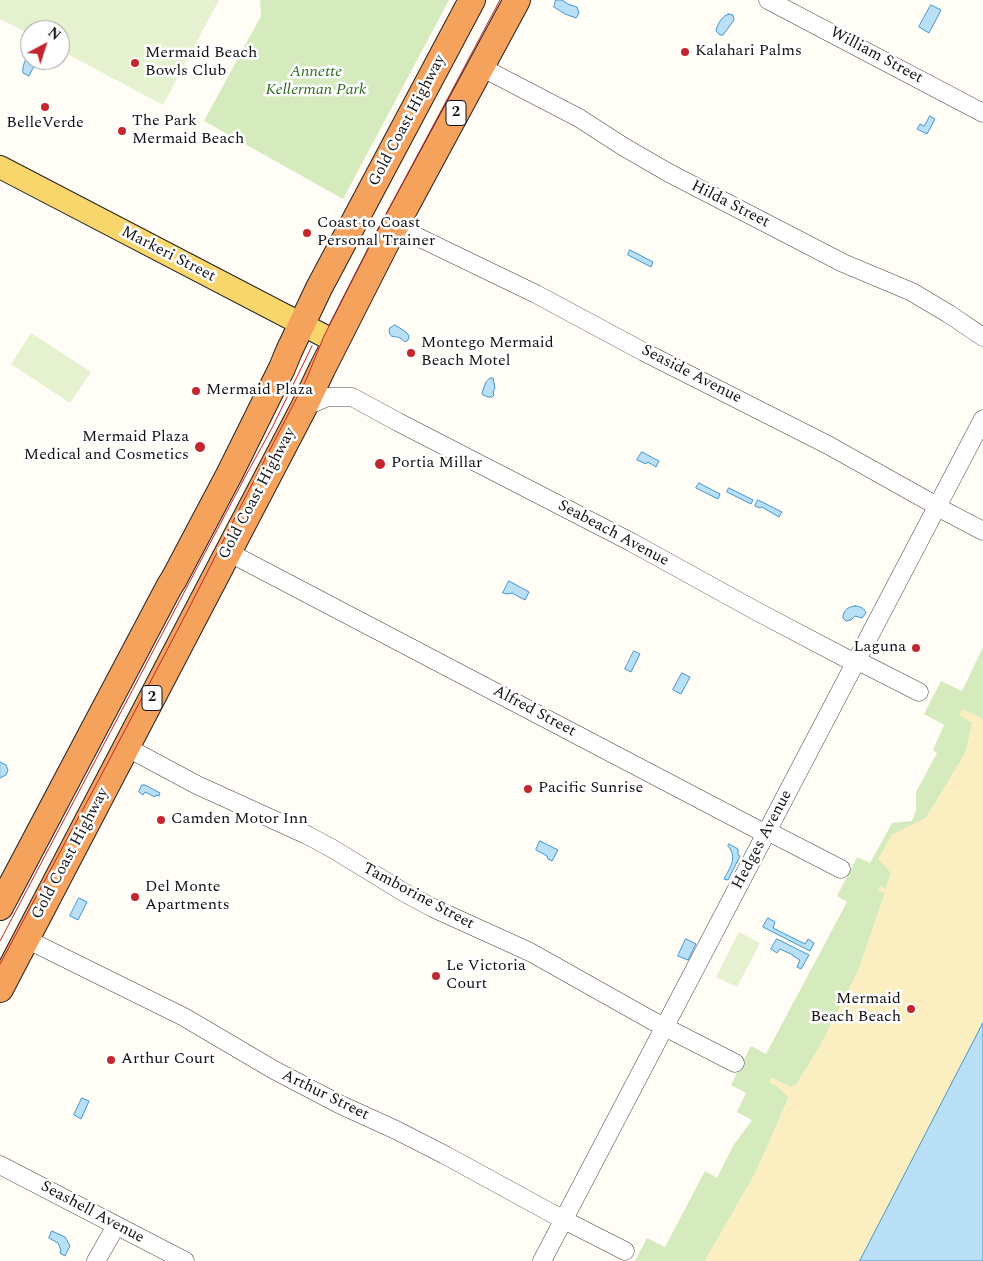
<!DOCTYPE html>
<html>
<head>
<meta charset="utf-8">
<style>
  body { margin:0 }
  #map { position:relative; width:983px; height:1261px; overflow:hidden; background:#fffdf5; font-family:Spectral,serif }
  canvas { display:block }
  .north { position:absolute; left:20px; top:20px; width:50px; height:50px; box-sizing:border-box; background:#fff; border:1px solid #a0a0a0; border-radius:50%; rotate:40deg; font-size:14px; font-weight:700; line-height:20px; text-align:center; color:#111 }
  .north::after { content:''; display:block; margin:auto; width:18px; height:22px; background:#c4262e; clip-path:polygon(50% 0,100% 100%,50% 72%,0 100%) }
</style>
</head>
<body>
<div id="map">
<canvas width="983" height="1261"></canvas>
<div class="north">N</div>
</div>
<script>
const ctx = document.querySelector('canvas').getContext('2d');
ctx.lineJoin = 'round';
function paint(path, color) {
  ctx.fillStyle = color;
  ctx.fill(path, 'evenodd');
}
function trace(path, color, width, dash) {
  ctx.strokeStyle = color;
  ctx.lineWidth = width;
  ctx.lineCap = dash ? 'butt' : 'round';
  ctx.setLineDash(dash || []);
  ctx.stroke(path);
}
function drawText(font, color, halo, rows, align = 'center') {
  ctx.font = font + ' Spectral,serif';
  ctx.lineWidth = 5;
  ctx.setLineDash([]);
  ctx.textBaseline = 'middle';
  ctx.strokeStyle = halo;
  ctx.fillStyle = color;
  for (const [text, x, y, turn = 0] of rows) {
    ctx.save();
    ctx.translate(x, y);
    ctx.rotate((+turn || 0) * Math.PI / 180);
    ctx.textAlign = isNaN(turn) ? turn : align;
    if (halo) ctx.strokeText(text, 0, 0);
    ctx.fillText(text, 0, 0);
    ctx.restore();
  }
}
const green = new Path2D(`
  M 260,0 L 449,0 L 343,199 L 204,121 L 261,16 Z
  M 983,647 L 983,719 L 976,716 L 972,723 L 966,752 L 926,818 L 892,835 L 891,873 L 886,889 L 878,889 L 885,893 L 858,972 L 820,1046 L 796,1085 L 790,1087 L 772,1078 L 769,1082 L 776,1085 L 789,1097 L 756,1172 L 705,1261 L 635,1261 L 647,1238 L 665,1247 L 705,1171 L 717,1178 L 733,1146 L 752,1120 L 737,1112 L 746,1093 L 731,1085 L 751,1046 L 766,1054 L 847,902 L 837,896 L 857,857 L 870,863 L 892,823 L 912,821 L 916,811 L 916,792 L 937,753 L 933,750 L 944,725 L 924,714 L 941,681 L 962,691 Z`);
const sand = new Path2D(`
  M 963,709 L 983,719 L 983,1103 L 903,1261 L 705,1261 L 756,1172 L 789,1098 L 776,1085 L 769,1082 L 771,1078 L 790,1087 L 796,1085 L 820,1046 L 858,972 L 885,894 L 878,890 L 880,886 L 886,889 L 891,873 L 878,859 L 892,835 L 926,818 L 966,752 L 972,723 L 959,715 Z`);
const pitch = new Path2D(`
  M 0,0 L 219,0 L 163,105 L 60,50 L 60,30 L 30,30 L 30,34 L 0,19 Z
  M 31,333 L 91,372 L 70,403 L 11,364 Z
  M 739,932 L 760,943 L 737,987 L 716,977 Z`);
const water = new Path2D(`
  M 556,0 L 562,0 L 568,4 L 577,7 L 579,13 L 576,18 L 565,14 L 554,7 Z
  M 931,5 L 941,10 L 929,33 L 919,27 Z
  M 729,14 L 733,15 L 734,20 L 723,35 L 720,35 L 716,31 C 717,24 723,15 729,14 Z
  M 30,55 L 30,60 L 37,60 L 29,76 L 23,73 C 22,66 25,59 30,55 Z
  M 930,116 L 935,119 L 927,134 L 917,129 L 920,124 L 924,126 Z
  M 630,250 L 653,262 L 651,267 L 628,255 Z
  M 395,325 L 406,332 L 409,336 L 408,340 L 405,342 C 404,341 402,339 400,338 C 395,335 390,340 389,330 L 390,328 Z
  M 490,378 L 493,378 L 495,388 L 493,392 L 494,395 L 492,397 L 488,397 L 483,395 L 482,393 L 486,382 Z
  M 642,452 L 659,461 L 656,467 L 648,462 L 646,464 L 637,460 Z
  M 699,483 L 720,494 L 718,499 L 696,488 Z
  M 729,488 L 753,500 L 751,504 L 727,492 Z
  M 758,500 L 782,512 L 779,517 L 762,507 L 760,508 L 755,506 Z
  M 509,581 L 529,592 L 525,600 L 512,593 L 507,594 L 503,593 Z
  M 855,606 C 860,606 864,608 866,613 L 862,618 L 855,616 L 851,620 L 846,621 L 843,618 C 843,610 848,607 855,606 Z
  M 634,651 L 640,654 L 631,672 L 625,669 Z
  M 682,673 L 690,677 L 681,694 L 673,690 Z
  M 0,762 L 6,765 L 8,770 L 6,775 L 0,778 Z
  M 142,785 L 145,785 L 160,793 L 159,796 L 156,795 L 155,797 L 145,792 L 143,795 L 139,792 Z
  M 540,841 L 558,850 L 552,861 L 548,859 L 547,856 L 536,850 Z
  M 729,844 L 738,849 L 738,855 L 740,856 L 728,880 L 724,879 C 730,867 738,858 728,846 Z
  M 79,898 L 87,902 L 78,920 L 70,916 Z
  M 768,918 L 775,922 L 773,928 L 805,944 L 808,939 L 814,943 L 810,951 L 763,927 Z
  M 686,939 L 696,944 L 688,960 L 678,956 Z
  M 777,939 L 809,955 L 801,969 L 797,967 L 800,960 L 793,956 L 793,955 L 780,949 L 777,953 L 771,949 Z
  M 983,1023 L 983,1261 L 860,1261 Z
  M 82,1098 L 89,1101 L 81,1119 L 74,1115 Z
  M 52,1231 L 65,1237 L 70,1246 L 65,1256 L 60,1253 L 61,1250 L 58,1243 L 49,1238 Z`);
const minor = new Path2D(`
  M 768,0 L 983,113
  M 481,67 L 579,118 L 624,147 L 669,173 L 843,263 L 912,292 L 949,314 L 983,337
  M 395,226 L 536,294 L 644,352 L 828,445 L 937,506 L 943,510 L 983,531
  M 304,407 L 328,397 L 352,397 L 398,422 L 631,542 L 758,612 L 855,663 L 862,663 L 919,692
  M 228,552 L 766,834 L 773,834 L 841,869
  M 126,747 L 197,785 L 307,835 L 333,849 L 405,893 L 433,908 L 530,952 L 651,1020 L 735,1063
  M 26,939 L 184,1017 L 274,1070 L 341,1105 L 396,1130 L 445,1155 L 564,1220 L 570,1223 L 625,1251
  M 0,1165 L 185,1261
  M 96,1261 L 116,1226
  M 542,1261 L 983,419`);
const major = new Path2D(`
  M 0,167 L 336,342`);
const highway = new Path2D(`
  M 0,907 L 169,587 L 174,579 L 230,473 L 282,368 L 289,351 L 319,288 L 472,0
  M 0,989 L 304,407 L 322,369 L 388,239 L 517,0`);
const tram = new Path2D(`
  M 0,941 L 245,477 L 272,428 L 312,346
  M 0,964 L 104,770 L 187,612 L 246,496 L 306,380 L 324,336 L 383,220 L 500,0`);
const markers = [
  [685,52,5,"#c4262e"],
  [135,63,5,"#c4262e"],
  [45,107,5,"#c4262e"],
  [122,131,5,"#c4262e"],
  [307,233,5,"#c4262e"],
  [411,353,5,"#c4262e"],
  [196,391,5,"#c4262e"],
  [200,447,6,"#c4262e"],
  [380,464,6,"#c4262e"],
  [916,648,5,"#c4262e"],
  [528,789,5,"#c4262e"],
  [161,820,5,"#c4262e"],
  [135,897,5,"#c4262e"],
  [436,976,5,"#c4262e"],
  [911,1009,5,"#c4262e"],
  [111,1060,5,"#c4262e"]
];
const shields = [
  [456,113,20],
  [152,698,20]
];
const shieldNames = [
  ["2",456,113],
  ["2",152,698]
];
const poiNames = [
  ["Kalahari Palms",695,52],
  ["Mermaid Beach",145,54],
  ["Bowls Club",145,72],
  ["The Park",132,122],
  ["Mermaid Beach",132,140],
  ["BelleVerde",45,124,"center"],
  ["Coast to Coast",317,224],
  ["Personal Trainer",317,242],
  ["Montego Mermaid",421,344],
  ["Beach Motel",421,362],
  ["Mermaid Plaza",206,391],
  ["Mermaid Plaza",189,438,"right"],
  ["Medical and Cosmetics",189,456,"right"],
  ["Portia Millar",391,464],
  ["Laguna",906,648,"right"],
  ["Pacific Sunrise",538,789],
  ["Camden Motor Inn",171,820],
  ["Del Monte",145,888],
  ["Apartments",145,906],
  ["Le Victoria",446,967],
  ["Court",446,985],
  ["Mermaid",901,1000,"right"],
  ["Beach Beach",901,1018,"right"],
  ["Arthur Court",121,1060]
];
const streetNames = [
  ["William Street",876,56,28],
  ["Gold Coast Highway",408,121,-62],
  ["Hilda Street",730,205,27],
  ["Markeri Street",168,255,27],
  ["Seaside Avenue",691,375,27],
  ["Gold Coast Highway",258,494,-62],
  ["Seabeach Avenue",613,534,28],
  ["Alfred Street",534,712,28],
  ["Hedges Avenue",763,840,-62],
  ["Gold Coast Highway",71,854,-62],
  ["Tamborine Street",418,897,28],
  ["Arthur Street",325,1096,26],
  ["Seashell Avenue",92,1213,28]
];
const parkNames = [
  ["Annette",316,73],
  ["Kellerman Park",316,91]
];
paint(green, '#d5ebbd');
paint(sand, '#fbeec1');
paint(pitch, '#e6f2cf');
paint(water, '#b9e0f7');
trace(water, '#3f96cf', 1);
trace(minor, '#444', 19);
trace(major, '#222', 24);
trace(highway, '#222', 28);
trace(minor, '#fff', 18);
trace(major, '#f9d66b', 22);
trace(highway, '#f5a25d', 26);
trace(tram, '#c4262e', 1);
for (const [x, y, r, color] of markers) {
  const dot = new Path2D();
  dot.arc(x, y, r, 0, 2 * Math.PI);
  ctx.fillStyle = color;
  ctx.fill(dot);
  trace(dot, '#fff', 2);
}
for (const [x, y, w] of shields) {
  const box = new Path2D();
  box.roundRect(x - w / 2, y - 12.5, w, 25, 4);
  ctx.fillStyle = '#fff';
  ctx.fill(box);
  trace(box, '#111', 1);
}
drawText('bold 15px', '#111', null, shieldNames);
drawText('16px', '#111', '#fff', poiNames, 'left');
drawText('16px', '#111', '#fff', streetNames);
drawText('italic 16px', '#2f6b1f', '#fff', parkNames);
</script>
</body>
</html>
